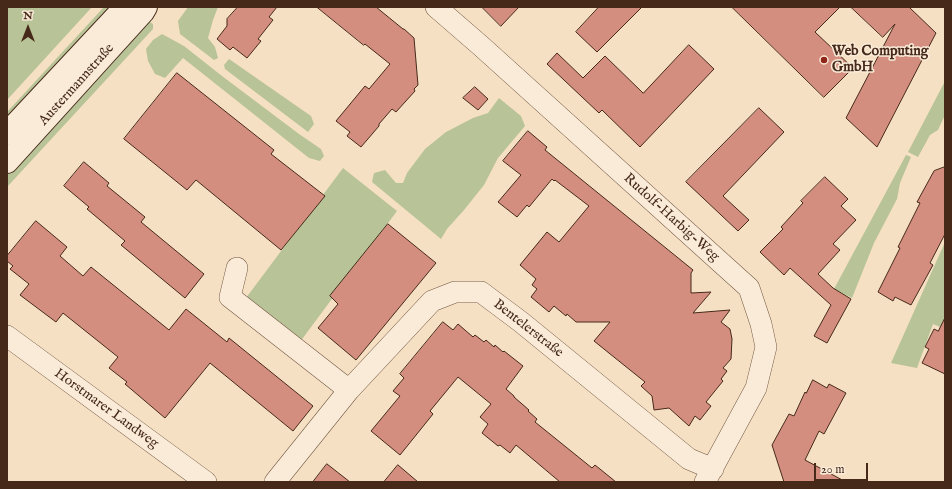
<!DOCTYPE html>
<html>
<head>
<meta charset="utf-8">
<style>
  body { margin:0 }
  #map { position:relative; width:952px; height:489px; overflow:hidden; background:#f6e0c3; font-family:"IM FELL English",serif }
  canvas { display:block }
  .frame { position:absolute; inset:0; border:8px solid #462919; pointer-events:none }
  .north { position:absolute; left:8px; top:8px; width:40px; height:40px; -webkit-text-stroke:3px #f9ebd8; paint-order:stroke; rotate:0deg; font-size:11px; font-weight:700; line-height:16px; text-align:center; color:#462919 }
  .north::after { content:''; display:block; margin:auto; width:14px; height:18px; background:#462919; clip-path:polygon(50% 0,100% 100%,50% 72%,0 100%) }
  .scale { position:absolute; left:814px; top:463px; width:54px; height:18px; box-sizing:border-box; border:2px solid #462919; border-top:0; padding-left:5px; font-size:12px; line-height:14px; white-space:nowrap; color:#462919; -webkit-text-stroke:3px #f9ebd8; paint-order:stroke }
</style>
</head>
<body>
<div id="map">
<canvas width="952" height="489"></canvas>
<div class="frame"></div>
<div class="north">N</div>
<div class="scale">20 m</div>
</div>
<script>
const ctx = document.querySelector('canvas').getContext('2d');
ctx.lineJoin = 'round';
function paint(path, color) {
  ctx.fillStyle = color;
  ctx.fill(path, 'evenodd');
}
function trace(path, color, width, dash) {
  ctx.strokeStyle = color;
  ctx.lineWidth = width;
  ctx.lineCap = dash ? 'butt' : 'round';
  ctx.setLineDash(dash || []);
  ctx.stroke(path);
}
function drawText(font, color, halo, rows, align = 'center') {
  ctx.font = font + ' "IM FELL English",serif';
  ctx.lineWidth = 3;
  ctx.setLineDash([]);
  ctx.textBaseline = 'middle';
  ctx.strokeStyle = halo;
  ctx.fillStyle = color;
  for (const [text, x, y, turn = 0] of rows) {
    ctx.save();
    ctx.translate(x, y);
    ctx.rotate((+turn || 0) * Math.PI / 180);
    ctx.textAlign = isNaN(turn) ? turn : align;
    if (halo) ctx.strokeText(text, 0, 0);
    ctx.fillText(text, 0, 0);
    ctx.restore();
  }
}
const green = new Path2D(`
  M 10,7 L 92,7 L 7,100 L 7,9 Z
  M 104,7 L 119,7 L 7,128 L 7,112 Z
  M 188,7 L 218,7 L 213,20 L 208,38 L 215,47 L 218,58 L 214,60 L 180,34 L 178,21 Z
  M 144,18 L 153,24 L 153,29 L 7,187 L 7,166 Z
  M 162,34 L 184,46 L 222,76 L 299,134 L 321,149 L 324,156 L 320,161 L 309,158 L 183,58 L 165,78 L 155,74 L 148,61 L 146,49 L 153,40 Z
  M 229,59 L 311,116 L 314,124 L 308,132 L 225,69 L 224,65 Z
  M 944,83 L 945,84 L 945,115 L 938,130 L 930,135 L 918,157 L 908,152 Z
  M 499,98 L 521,116 L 525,126 L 498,158 L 484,185 L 464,210 L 447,229 L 441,239 L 372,182 L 374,173 L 385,170 L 396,183 L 403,183 L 407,173 L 425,149 L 446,132 L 473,118 L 488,113 Z
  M 906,155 L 911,157 L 900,183 L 897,199 L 874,243 L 852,298 L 834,289 Z
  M 343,168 L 397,211 L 297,346 L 243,302 Z
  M 945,242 L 945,329 L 933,324 L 917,368 L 891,363 Z`);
const building = new Path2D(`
  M 238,7 L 277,7 L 269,17 L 273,20 L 258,39 L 261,41 L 247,58 L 233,47 L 230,50 L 217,39 L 227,26 L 227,19 Z
  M 317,7 L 376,7 L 403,29 L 404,29 L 414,38 L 418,85 L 414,89 L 415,91 L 396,112 L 392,109 L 379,124 L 379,126 L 361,147 L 347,136 L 350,132 L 336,121 L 365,86 L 369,89 L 390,64 L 365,44 L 364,45 Z
  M 482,7 L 519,7 L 501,26 Z
  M 599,7 L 642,7 L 597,52 L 576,32 Z
  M 732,7 L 840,7 L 815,32 L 853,68 L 824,97 Z
  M 851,7 L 909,7 L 936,33 L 877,147 L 846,118 L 895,24 L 883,37 Z
  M 689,45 L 714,69 L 640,147 L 602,110 L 599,113 L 547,64 L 557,53 L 583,78 L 605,56 L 643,93 Z
  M 177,73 L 274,150 L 271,154 L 325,196 L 281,250 L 196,180 L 187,190 L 124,139 Z
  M 475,87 L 488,99 L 478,110 L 463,98 Z
  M 759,108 L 784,132 L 723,196 L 749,220 L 738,231 L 686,182 Z
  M 528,131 L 547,147 L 545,150 L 693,270 L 691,273 L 691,293 L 711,292 L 693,313 L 730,310 L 721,322 L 730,329 L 732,339 L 731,359 L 723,368 L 727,371 L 721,379 L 723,381 L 706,402 L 711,406 L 700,420 L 695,416 L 689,426 L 669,408 L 654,410 L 652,396 L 641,386 L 645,382 L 594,341 L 610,322 L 576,322 L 567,314 L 566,316 L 554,306 L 549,312 L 531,297 L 537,289 L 532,285 L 536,279 L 520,265 L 547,232 L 559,242 L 589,206 L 555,180 L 554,181 L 552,179 L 529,207 L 527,205 L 517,217 L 498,202 L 521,175 L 503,161 Z
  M 84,162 L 109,183 L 107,186 L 145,217 L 141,222 L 204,274 L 185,298 L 121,245 L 125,241 L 87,209 L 89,207 L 64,186 Z
  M 945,167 L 945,234 L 930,263 L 933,265 L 911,305 L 895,297 L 893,301 L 878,292 L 900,248 L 898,247 L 920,203 L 917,202 L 934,171 Z
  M 825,177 L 848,199 L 841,206 L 856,220 L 833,244 L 840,250 L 818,274 L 833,288 L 851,299 L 827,343 L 814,336 L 831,305 L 790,268 L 784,275 L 760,252 L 783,229 L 781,227 L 803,203 L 801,201 Z
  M 36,221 L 67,247 L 60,256 L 83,276 L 91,267 L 169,330 L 186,309 L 227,342 L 229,338 L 313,406 L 293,431 L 210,363 L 165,418 L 125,384 L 127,382 L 109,368 L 118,357 L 63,313 L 56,322 L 20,295 L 29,284 L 10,269 L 13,266 L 7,261 L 7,256 Z
  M 388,224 L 436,263 L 356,360 L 318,328 L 338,304 L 330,296 Z
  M 945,318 L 945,374 L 922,363 L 929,349 L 925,347 L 934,329 L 938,331 Z
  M 443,322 L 453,330 L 458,324 L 473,337 L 475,335 L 484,342 L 486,340 L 494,347 L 495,345 L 503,352 L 504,351 L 523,366 L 506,389 L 514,396 L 514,397 L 529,410 L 528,411 L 537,419 L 535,422 L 592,468 L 595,465 L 616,482 L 560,482 L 516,445 L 510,453 L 500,445 L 498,446 L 482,433 L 488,424 L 480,417 L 491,404 L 458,377 L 430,411 L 433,414 L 400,455 L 371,431 L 400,396 L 393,391 L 404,378 L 400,374 Z
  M 813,380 L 827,388 L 829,384 L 846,393 L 824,434 L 819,431 L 805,460 L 846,482 L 784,482 L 772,445 L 789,414 L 794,416 L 805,392 L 806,393 Z
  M 327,464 L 350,482 L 313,482 Z
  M 398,465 L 418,482 L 384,482 Z`);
const minor = new Path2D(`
  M 436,7 L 481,46 L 749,288 L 761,324 L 766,347 L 756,388 L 705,482
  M 237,268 L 230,297 L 349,390
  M 7,336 L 206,482
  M 275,482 L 349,390 L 432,301 L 455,292 L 481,292 L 521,322 L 689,459 L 713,469`);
const secondary = new Path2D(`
  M 7,133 L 125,7
  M 7,162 L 143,12 L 146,7`);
const markers = [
  [824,60,4,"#8f2418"]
];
const poiNames = [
  ["Web Computing",832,52],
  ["GmbH",832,68]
];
const streetNames = [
  ["Austermannstraße",77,85,-48],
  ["Rudolf-Harbig-Weg",671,218,42],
  ["Bentelerstraße",528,329,38],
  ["Horstmarer Landweg",106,409,36]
];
paint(green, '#b8c397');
paint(building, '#d48e80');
trace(building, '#462919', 1);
trace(minor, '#725744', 22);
trace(secondary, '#462919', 24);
trace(minor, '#f9ebd8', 21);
trace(secondary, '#f9ebd8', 22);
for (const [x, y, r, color] of markers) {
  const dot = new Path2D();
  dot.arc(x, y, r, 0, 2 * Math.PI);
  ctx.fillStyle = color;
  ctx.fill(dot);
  trace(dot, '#f9ebd8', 1.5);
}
drawText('bold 14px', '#462919', '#f9ebd8', poiNames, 'left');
drawText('14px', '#462919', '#f9ebd8', streetNames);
</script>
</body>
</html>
